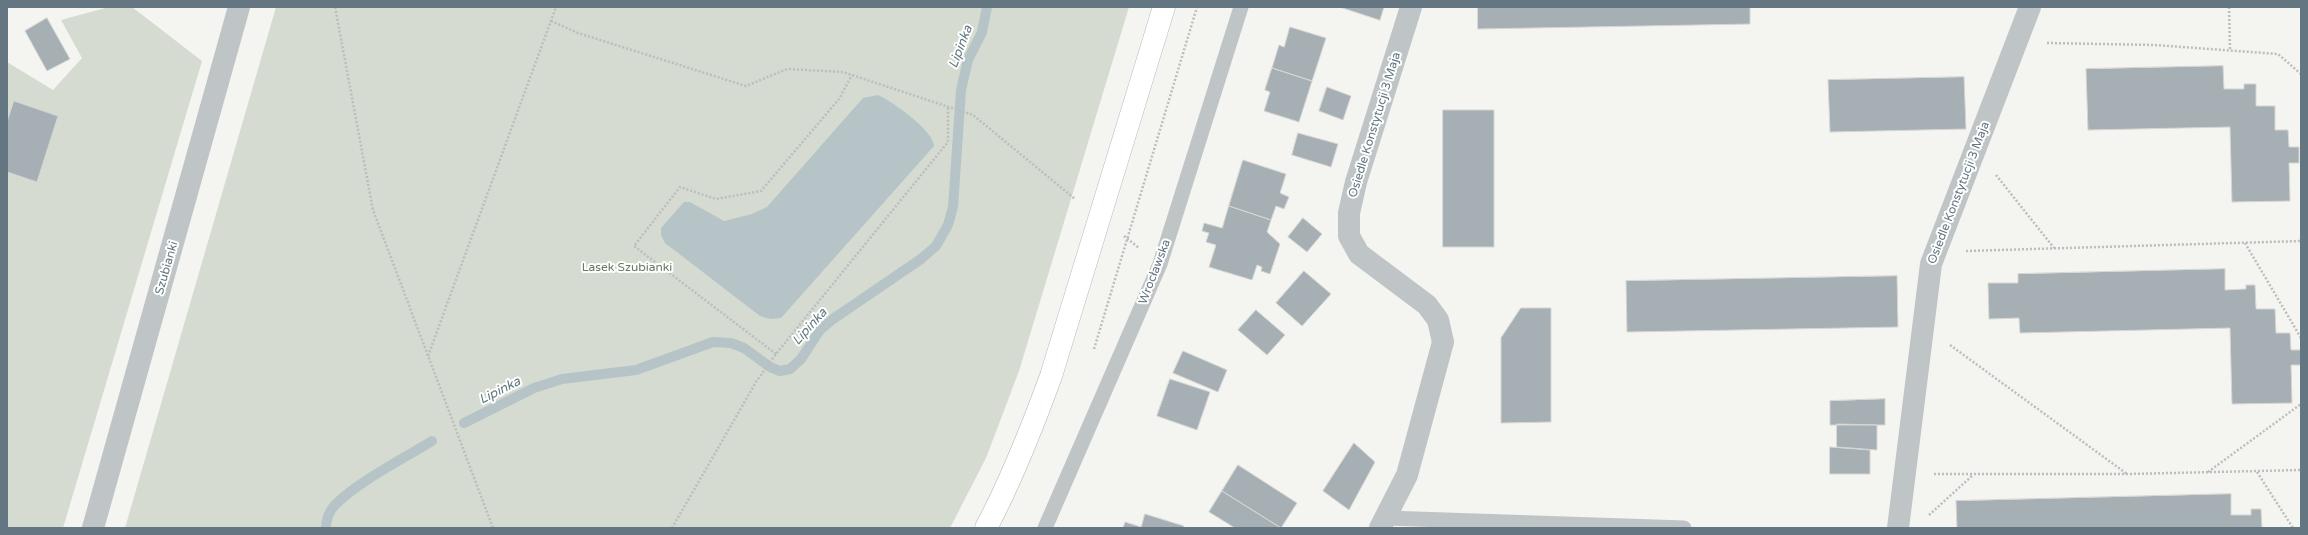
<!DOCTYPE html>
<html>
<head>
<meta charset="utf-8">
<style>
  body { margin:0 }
  #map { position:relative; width:2308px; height:535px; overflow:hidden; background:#f4f4f0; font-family:"Varela Round",sans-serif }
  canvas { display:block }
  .frame { position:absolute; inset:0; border:8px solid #637681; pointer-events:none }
</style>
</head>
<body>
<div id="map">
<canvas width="2308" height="535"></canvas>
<div class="frame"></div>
</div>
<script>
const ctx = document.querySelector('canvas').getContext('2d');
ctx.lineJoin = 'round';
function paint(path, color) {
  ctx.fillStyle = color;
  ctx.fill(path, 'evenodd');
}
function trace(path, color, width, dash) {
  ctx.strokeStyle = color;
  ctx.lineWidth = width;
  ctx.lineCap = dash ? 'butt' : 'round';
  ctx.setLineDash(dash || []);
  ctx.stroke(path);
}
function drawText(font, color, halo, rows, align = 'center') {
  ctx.font = font + ' "Varela Round",sans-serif';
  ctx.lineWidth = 4;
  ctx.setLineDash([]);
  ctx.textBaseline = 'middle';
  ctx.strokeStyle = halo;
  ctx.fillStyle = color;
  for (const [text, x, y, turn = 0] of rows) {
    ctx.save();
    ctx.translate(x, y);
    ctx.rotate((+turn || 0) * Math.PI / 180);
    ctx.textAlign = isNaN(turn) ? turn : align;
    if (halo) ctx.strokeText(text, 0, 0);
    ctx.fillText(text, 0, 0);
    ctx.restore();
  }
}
const green = new Path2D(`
  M 109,7 L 132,7 L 202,61 L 63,528 L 7,528 L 7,62 L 53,90 L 82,58 L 61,20 Z
  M 276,7 L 1129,7 L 1019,371 L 986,458 L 950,528 L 125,528 Z`);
const water = new Path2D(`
  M 878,95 C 892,101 934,131 934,146 L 781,318 L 770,319 L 760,316 L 665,243 L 661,235 L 661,228 L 684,202 L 690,202 L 724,221 L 752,214 L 767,207 L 863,98 Z`);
const stream = new Path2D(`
  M 464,423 L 534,388 L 562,379 L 636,370 L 713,342 L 731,343 L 744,348 L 770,367 L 780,371 L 790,369 L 801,359 L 820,330 L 833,319 L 921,259 L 936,246 L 948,225 L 953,207 L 961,90 L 968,60 L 982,32 L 987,7
  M 326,528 C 326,520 329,512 334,506 C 357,482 403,459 432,441`);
const building = new Path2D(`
  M 1340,7 L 1384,7 L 1380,20 Z
  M 1478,7 L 1750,7 L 1750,24 L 1478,29 Z
  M 47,18 L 70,59 L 47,71 L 25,31 Z
  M 1290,27 L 1326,38 L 1312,81 L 1272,68 L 1279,45 L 1284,47 Z
  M 2223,66 L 2224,89 L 2244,89 L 2244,84 L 2256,84 L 2256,106 L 2275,106 L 2275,130 L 2288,130 L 2289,147 L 2299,147 L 2299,163 L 2289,163 L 2290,201 L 2232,202 L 2230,127 L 2088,130 L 2086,69 Z
  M 1272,68 L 1312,81 L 1299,122 L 1264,111 L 1270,92 L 1265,90 Z
  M 1964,77 L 1966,129 L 1830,132 L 1828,80 Z
  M 1327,87 L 1351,96 L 1343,120 L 1319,111 Z
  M 14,101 L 58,116 L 37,182 L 7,172 L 7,122 Z
  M 1443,110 L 1494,110 L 1494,247 L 1443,247 Z
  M 1298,133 L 1338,144 L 1331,167 L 1292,155 Z
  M 1243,160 L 1286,174 L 1280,193 L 1289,197 L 1284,209 L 1276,206 L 1271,220 L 1229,206 Z
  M 1229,206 L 1271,220 L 1267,232 L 1280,244 L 1270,274 L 1261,271 L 1262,267 L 1257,265 L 1252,280 L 1209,267 L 1216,245 L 1206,242 L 1209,233 L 1202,231 L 1204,223 L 1222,228 Z
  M 1303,218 L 1322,234 L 1307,252 L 1288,237 Z
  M 2225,269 L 2225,290 L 2246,289 L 2246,285 L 2255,285 L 2256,309 L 2275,309 L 2276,333 L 2290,333 L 2291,350 L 2301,350 L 2301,365 L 2291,365 L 2292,403 L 2232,404 L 2230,328 L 2020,333 L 2019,318 L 1989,319 L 1988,283 L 2018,283 L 2018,274 Z
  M 1304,271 L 1331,294 L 1302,326 L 1276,303 Z
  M 1897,276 L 1898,327 L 1627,332 L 1626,281 Z
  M 1521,308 L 1551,308 L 1551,422 L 1501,423 L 1501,338 Z
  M 1256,310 L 1285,335 L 1267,355 L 1238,330 Z
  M 1183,351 L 1227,370 L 1218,392 L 1173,373 Z
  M 1170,379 L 1210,392 L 1197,430 L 1157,416 Z
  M 1885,399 L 1885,425 L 1830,425 L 1830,401 Z
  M 1837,424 L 1877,425 L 1877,450 L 1837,447 Z
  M 1354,443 L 1375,462 L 1349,510 L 1323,491 Z
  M 1830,447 L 1870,450 L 1870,474 L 1830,474 Z
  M 1238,465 L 1297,503 L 1281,528 L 1222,491 Z
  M 1222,491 L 1281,528 L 1282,528 L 1235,528 L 1209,512 Z
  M 2231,494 L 2231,515 L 2251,515 L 2251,509 L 2261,509 L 2262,528 L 1957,528 L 1956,501 Z
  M 1145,514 L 1184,526 L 1183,528 L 1123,528 L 1125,522 L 1141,527 Z`);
const path = new Path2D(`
  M 335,7 L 373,210 L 493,528
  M 2229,7 L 2230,49
  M 551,21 L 578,33 L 746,86 L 787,69 L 843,72 L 973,115 L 1075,199
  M 2047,43 L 2155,45 L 2278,54 L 2301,74
  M 1996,175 L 2054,248
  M 1124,236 L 1139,248
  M 2245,243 L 2301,338
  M 1966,251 L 2301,241
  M 1950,345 L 2127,474
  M 1094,349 L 1197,7
  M 776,354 L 634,246 L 680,187 L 716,199 L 761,191 L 839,99 L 852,75
  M 428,356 L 556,7
  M 2208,472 L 2301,404
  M 2257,472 L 2293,528
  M 1934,474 L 2128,474 L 2301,470
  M 1929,515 L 1973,475
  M 672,528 L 756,382 L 776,354 L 948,142 L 948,108`);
const lane = new Path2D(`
  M 1386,518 L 1684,528
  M 1045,528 L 1160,264 L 1241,7`);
const street = new Path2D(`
  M 93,528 L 239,7
  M 1380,528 L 1407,475 L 1443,342 L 1438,320 L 1427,305 L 1359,254 L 1349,236 L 1349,213 L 1356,182 L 1411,7
  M 1898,528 L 1931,264 L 2030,7`);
const secondary = new Path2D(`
  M 986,528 C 1012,479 1032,428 1051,376 L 1164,7`);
const streetNames = [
  ["Osiedle Konstytucji 3 Maja",1375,125,-73],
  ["Osiedle Konstytucji 3 Maja",1959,193,-69],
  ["Szubianki",167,268,-74],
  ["Wrocławska",1155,272,-69]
];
const parkNames = [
  ["Lasek Szubianki",627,268]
];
const waterNames = [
  ["Lipinka",961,47,-69],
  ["Lipinka",810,327,-48],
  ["Lipinka",500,391,-27]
];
paint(green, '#d5dbd1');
paint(water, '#b6c4c7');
trace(stream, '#b6c4c7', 10);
paint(building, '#a6afb3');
trace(building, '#d5d5d3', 1);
trace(secondary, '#b1b7bb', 23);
trace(path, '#bbbdbf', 2.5, [2, 2]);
trace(lane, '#bfc4c6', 15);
trace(street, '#bfc4c6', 22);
trace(secondary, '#fff', 22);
drawText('12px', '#637681', '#fff', streetNames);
drawText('12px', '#687962', '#fff', parkNames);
drawText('italic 13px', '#5f787f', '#fff', waterNames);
</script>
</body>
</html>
